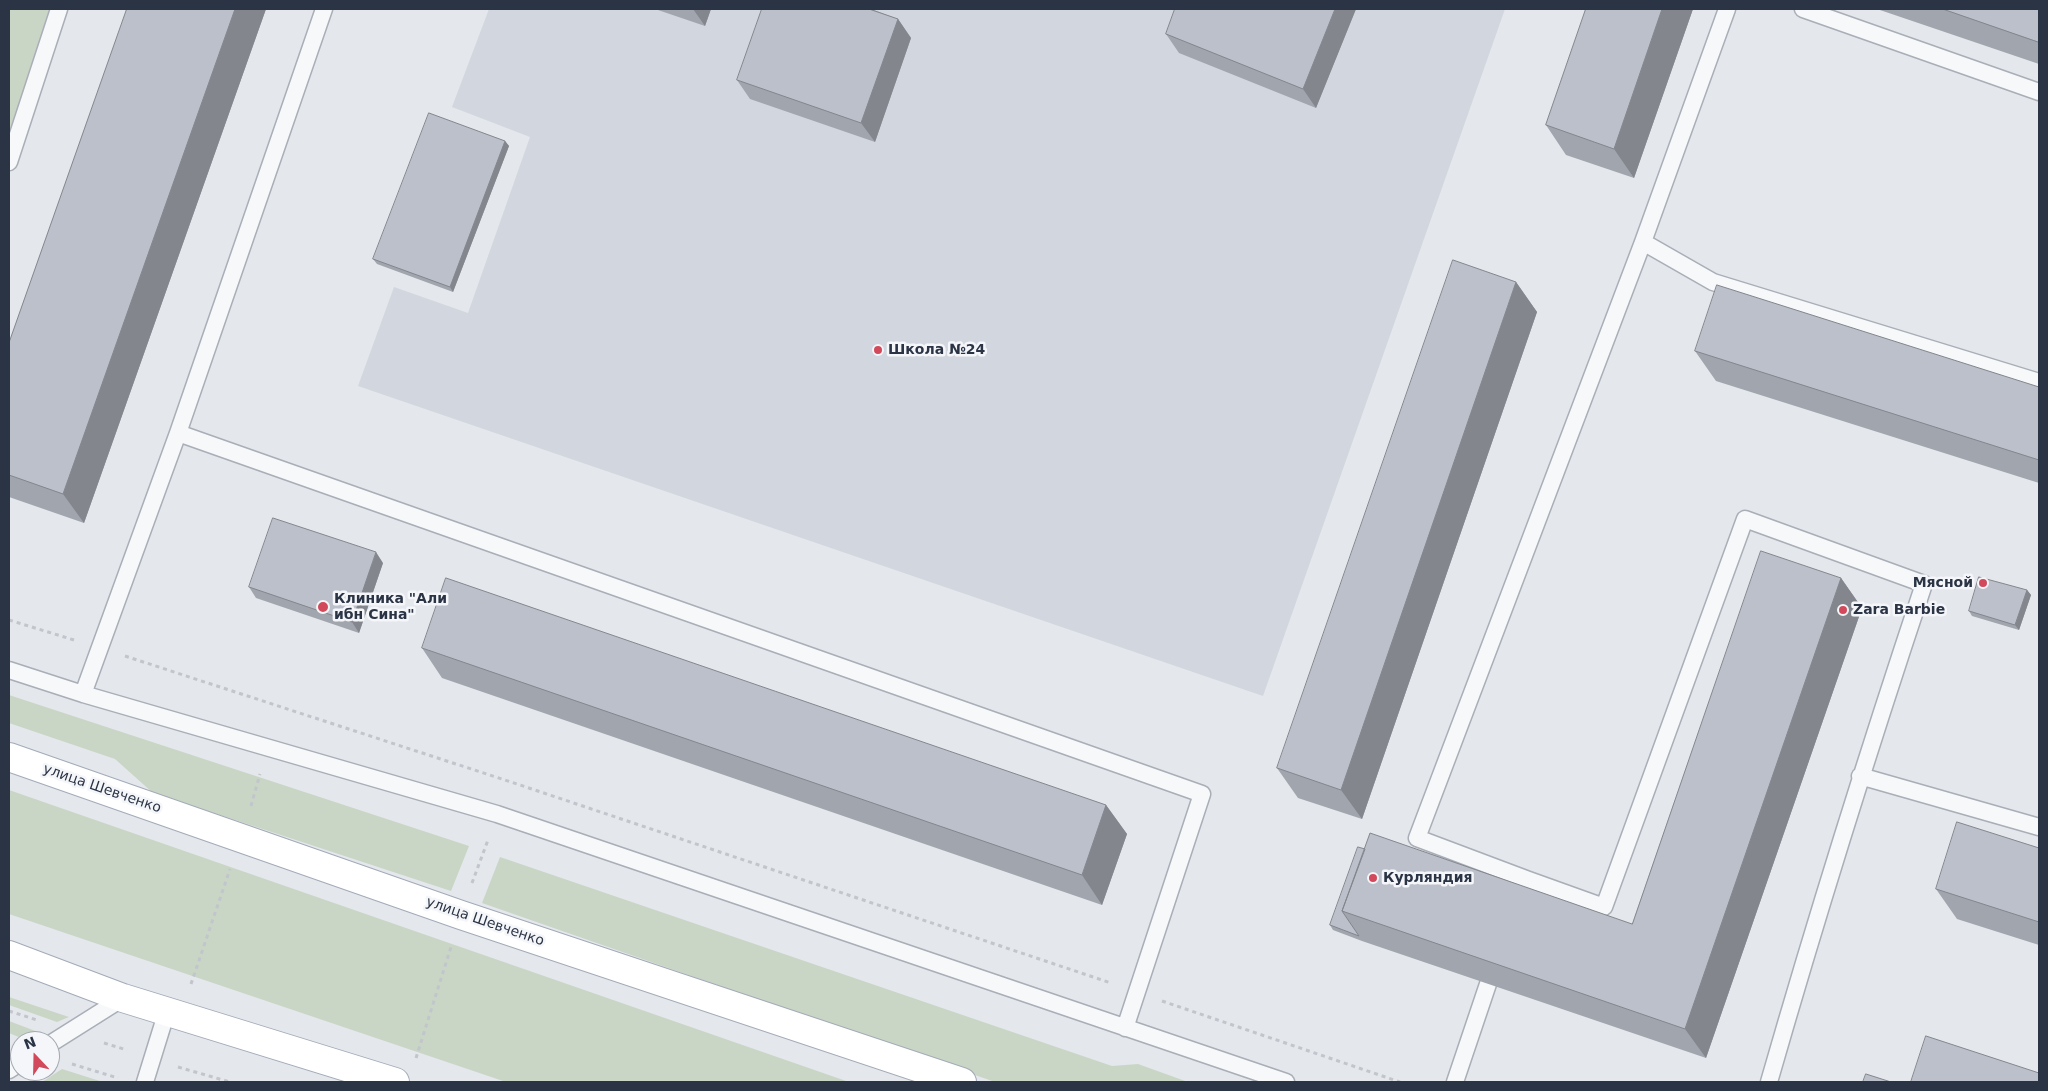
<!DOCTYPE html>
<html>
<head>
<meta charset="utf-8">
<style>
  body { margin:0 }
  #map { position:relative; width:2048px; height:1091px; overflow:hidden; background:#e4e7ec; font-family:"DejaVu Sans",sans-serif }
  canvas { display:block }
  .frame { position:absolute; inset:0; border:10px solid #2b3445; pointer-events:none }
  .north { position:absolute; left:10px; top:1031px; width:50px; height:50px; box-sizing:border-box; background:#f4f6f9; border:1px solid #a4a8b1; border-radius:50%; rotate:339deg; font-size:14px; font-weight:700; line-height:20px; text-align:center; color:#2b3445 }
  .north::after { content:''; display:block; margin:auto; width:18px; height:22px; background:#d1495b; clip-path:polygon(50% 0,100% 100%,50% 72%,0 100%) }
</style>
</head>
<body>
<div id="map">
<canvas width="2048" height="1091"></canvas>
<div class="frame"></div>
<div class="north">N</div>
</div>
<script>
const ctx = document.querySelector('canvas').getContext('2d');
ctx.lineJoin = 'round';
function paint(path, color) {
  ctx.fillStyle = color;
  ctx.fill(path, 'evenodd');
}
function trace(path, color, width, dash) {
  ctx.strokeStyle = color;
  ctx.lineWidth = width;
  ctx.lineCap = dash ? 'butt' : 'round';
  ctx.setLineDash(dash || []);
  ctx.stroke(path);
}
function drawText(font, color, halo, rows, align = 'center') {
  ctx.font = font + ' "DejaVu Sans",sans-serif';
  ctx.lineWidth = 5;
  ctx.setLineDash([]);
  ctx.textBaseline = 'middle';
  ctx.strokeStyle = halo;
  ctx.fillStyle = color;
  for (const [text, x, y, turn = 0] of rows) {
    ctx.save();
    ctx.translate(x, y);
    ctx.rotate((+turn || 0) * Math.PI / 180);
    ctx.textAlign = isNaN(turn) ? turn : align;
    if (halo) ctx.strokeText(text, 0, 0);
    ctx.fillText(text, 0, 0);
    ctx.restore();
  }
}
const built = new Path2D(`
  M 489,9 L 1505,9 L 1263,696 L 358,386 L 394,287 L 468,313 L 530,137 L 452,107 Z`);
const green = new Path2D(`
  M 9,9 L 59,9 L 9,162 Z
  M 9,695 L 469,846 L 451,891 L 153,793 L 115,759 L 9,723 Z
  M 9,790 L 849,1082 L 506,1082 L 9,914 Z
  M 500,857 L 1112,1066 L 1138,1064 L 1188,1082 L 995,1082 L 482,903 Z
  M 9,997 L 69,1017 L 57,1022 L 9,1005 Z
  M 9,1021 L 38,1032 L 26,1040 L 9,1033 Z
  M 62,1069 L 103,1082 L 42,1082 Z`);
const path = new Path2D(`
  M 9,620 L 74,640
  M 125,656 L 505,780 L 1111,983
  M 251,806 L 260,774
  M 472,883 L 488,840
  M 191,984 L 230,869
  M 1162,1001 L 1400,1082
  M 9,1011 L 37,1020
  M 104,1043 L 127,1050
  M 416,1058 L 451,947
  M 72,1064 L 118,1078
  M 178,1067 L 230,1082`);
const lane = new Path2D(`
  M 1803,9 L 2039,92
  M 9,162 L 59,9
  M 1643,242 L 1713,282 L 2039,382
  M 178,433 L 1202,794 L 1125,1028
  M 9,670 L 83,694 L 497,814 L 1286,1082
  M 83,694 L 178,433 L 324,9
  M 1860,776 L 2039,827
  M 1526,879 L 1417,838 L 1643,242 L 1727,9
  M 1516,906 L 1526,879 L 1604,907 L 1745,519 L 1924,584 C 1869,749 1817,915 1769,1082
  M 50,1044 L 123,998
  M 9,1070 L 20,1063
  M 145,1082 L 167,1011
  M 1455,1082 L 1488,984`);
const primary = new Path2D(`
  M 9,757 L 461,915 L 962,1082
  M 9,955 L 123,998 L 395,1082`);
const wall = new Path2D(`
  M 127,9 L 266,9 L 84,523 L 9,497 L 9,343 Z
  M 655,9 L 711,9 L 705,26 Z
  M 871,9 L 898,19 L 911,38 L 875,142 L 750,99 L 737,80 Z
  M 1356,9 L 1316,108 L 1179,53 L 1166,34 Z
  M 1586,9 L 1693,9 L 1634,178 L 1566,155 L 1546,125 Z
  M 1877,9 L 2039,9 L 2039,64 Z
  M 505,141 L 509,146 L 453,292 L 377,264 L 373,259 Z
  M 1516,282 L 1537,312 L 1362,819 L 1298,798 L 1277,768 Z
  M 1695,351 L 2039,387 L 2039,483 L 1716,381 Z
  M 383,563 L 359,633 L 256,598 L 249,587 Z
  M 1841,578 L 1862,608 L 1706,1058 L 1362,941 L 1333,930 L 1330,925 L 1365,849 L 1632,924 Z
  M 2027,590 L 2031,595 L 2019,630 L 1972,616 L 1969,611 Z
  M 422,648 L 1106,805 L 1127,834 L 1102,905 L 442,678 Z
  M 2039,848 L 2039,945 L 1957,919 L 1936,889 Z`);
const shadedWall = new Path2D(`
  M 235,9 L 266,9 L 84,523 L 63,494 Z
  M 693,9 L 711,9 L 705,26 Z
  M 1335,9 L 1356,9 L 1316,108 L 1303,89 Z
  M 1662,9 L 1693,9 L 1634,178 L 1614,149 Z
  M 898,19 L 911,38 L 875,142 L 861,123 Z
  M 505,141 L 509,146 L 453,292 L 450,287 Z
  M 1516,282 L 1537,312 L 1362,819 L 1341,790 Z
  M 376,552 L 383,563 L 359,633 L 352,622 Z
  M 1841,578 L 1862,608 L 1706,1058 L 1685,1029 Z
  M 2027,590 L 2031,595 L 2019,630 L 2015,625 Z
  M 1106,805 L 1127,834 L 1102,905 L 1082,875 Z`);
const building = new Path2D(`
  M 127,9 L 235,9 L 63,494 L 9,475 L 9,343 Z
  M 762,9 L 869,9 L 898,19 L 861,123 L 737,80 Z
  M 1175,9 L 1335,9 L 1303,89 L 1166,34 Z
  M 1586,9 L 1662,9 L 1614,149 L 1546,125 Z
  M 1943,9 L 2039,9 L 2039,42 Z
  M 429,113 L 505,141 L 450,287 L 373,259 Z
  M 1453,260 L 1516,282 L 1341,790 L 1277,768 Z
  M 1717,285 L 2039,387 L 2039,460 L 1695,351 Z
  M 273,518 L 376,552 L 352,622 L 249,587 Z
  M 1761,551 L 1841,578 L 1685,1029 L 1342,911 L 1370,833 L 1632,924 Z
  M 1979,577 L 2027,590 L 2015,625 L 1969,611 Z
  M 446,578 L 1106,805 L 1082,875 L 422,648 Z
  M 1957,822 L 2039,848 L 2039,922 L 1936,889 Z
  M 1358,847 L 1365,849 L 1342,911 L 1359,936 L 1330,925 Z
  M 1926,1036 L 2039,1073 L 2039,1082 L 1911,1082 Z
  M 1866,1074 L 1891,1082 L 1863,1082 Z`);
const markers = [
  [878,350,5,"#d1495b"],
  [1983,583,5,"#d1495b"],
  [323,607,6,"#d1495b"],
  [1843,610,5,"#d1495b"],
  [1373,878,5,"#d1495b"]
];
const poiNames = [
  ["Школа №24",888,350],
  ["Мясной",1973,583,"right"],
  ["Клиника \"Али",334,599],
  ["ибн Сина\"",334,615],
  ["Zara Barbie",1853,610],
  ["Курляндия",1383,878]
];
const streetNames = [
  ["улица Шевченко",102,789,19],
  ["улица Шевченко",485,922,19]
];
paint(built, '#d2d6de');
paint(green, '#c9d6c5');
trace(lane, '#a9aeb7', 19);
trace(primary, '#a3abb8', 30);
trace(path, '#c2c5cb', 3, [4, 4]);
trace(lane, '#f7f8fa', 16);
trace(primary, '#fff', 28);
paint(wall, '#a1a5ae');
paint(shadedWall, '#83868d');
paint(building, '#bbc0ca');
trace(building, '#83868d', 1);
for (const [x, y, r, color] of markers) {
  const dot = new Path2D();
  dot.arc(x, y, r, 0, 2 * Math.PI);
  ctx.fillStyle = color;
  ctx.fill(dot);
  trace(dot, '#f4f6f9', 2);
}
drawText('bold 14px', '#2b3445', '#f4f6f9', poiNames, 'left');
drawText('14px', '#2b3445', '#f4f6f9', streetNames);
</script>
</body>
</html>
